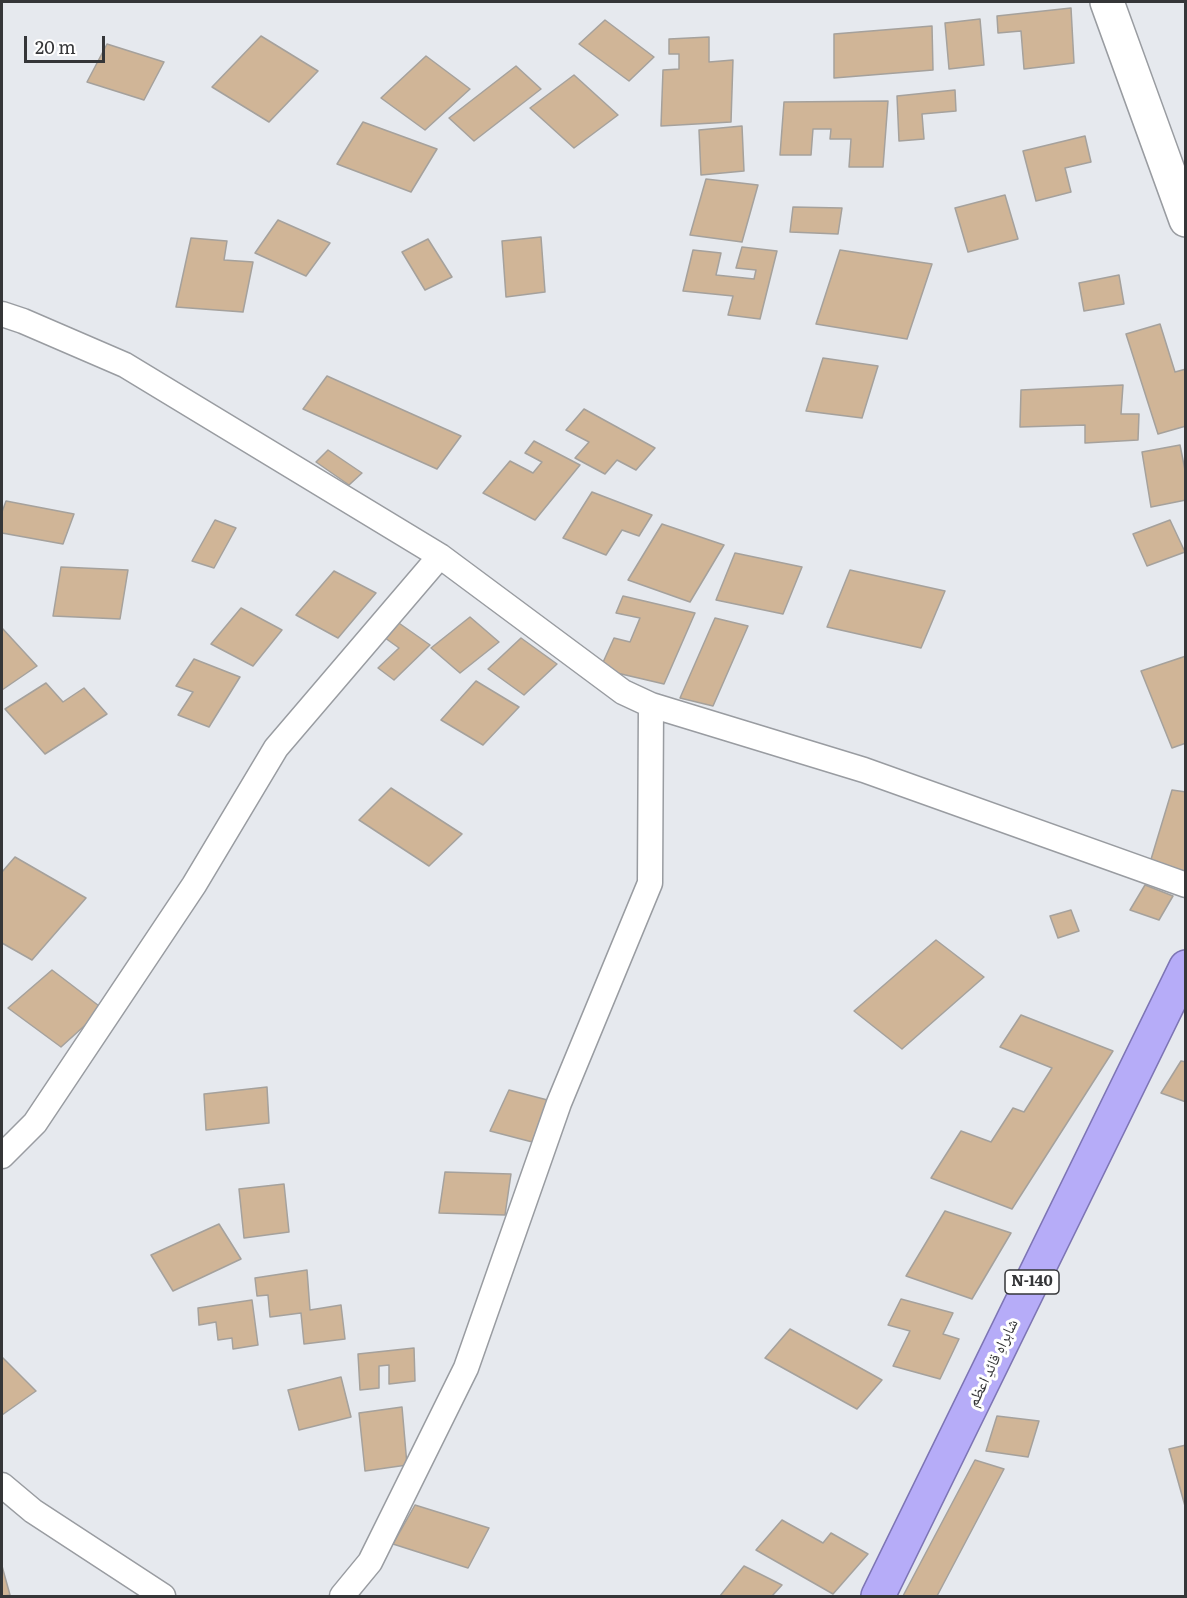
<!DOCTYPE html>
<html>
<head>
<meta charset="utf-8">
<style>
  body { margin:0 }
  #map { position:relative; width:1187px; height:1598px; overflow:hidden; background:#e6e9ee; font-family:Literata,serif }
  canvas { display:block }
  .frame { position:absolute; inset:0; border:3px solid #353638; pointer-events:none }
  .scale { position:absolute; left:24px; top:36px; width:81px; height:27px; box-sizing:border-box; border:3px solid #353638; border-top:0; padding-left:8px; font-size:18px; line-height:21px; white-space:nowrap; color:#353638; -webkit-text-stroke:4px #fff; paint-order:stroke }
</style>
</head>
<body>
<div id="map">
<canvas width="1187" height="1598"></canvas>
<div class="frame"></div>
<div class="scale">20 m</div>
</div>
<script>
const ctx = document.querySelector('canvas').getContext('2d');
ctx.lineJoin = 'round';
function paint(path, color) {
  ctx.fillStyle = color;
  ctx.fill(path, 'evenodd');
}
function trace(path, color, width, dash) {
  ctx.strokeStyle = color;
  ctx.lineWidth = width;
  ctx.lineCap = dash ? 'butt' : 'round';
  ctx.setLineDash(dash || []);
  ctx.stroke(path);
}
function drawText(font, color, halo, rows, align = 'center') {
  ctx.font = font + ' Literata,"Noto Naskh Arabic",serif';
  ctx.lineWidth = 6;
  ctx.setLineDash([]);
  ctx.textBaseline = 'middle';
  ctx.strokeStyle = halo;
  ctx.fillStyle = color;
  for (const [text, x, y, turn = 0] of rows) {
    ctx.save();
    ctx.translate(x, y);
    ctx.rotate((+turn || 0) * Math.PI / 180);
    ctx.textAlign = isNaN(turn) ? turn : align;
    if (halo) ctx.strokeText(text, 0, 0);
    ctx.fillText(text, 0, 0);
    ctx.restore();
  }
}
const building = new Path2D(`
  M 1071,8 L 1074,63 L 1024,69 L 1021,31 L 998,33 L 997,16 Z
  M 980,19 L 984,65 L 949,69 L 945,23 Z
  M 605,20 L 654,57 L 629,81 L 579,44 Z
  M 932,26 L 933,70 L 834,78 L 834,34 Z
  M 261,36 L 318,71 L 269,122 L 212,87 Z
  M 709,37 L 709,62 L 733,60 L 731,122 L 661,126 L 663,70 L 679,69 L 679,54 L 669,54 L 669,39 Z
  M 107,44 L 164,62 L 144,100 L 87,82 Z
  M 426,56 L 470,89 L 425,130 L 381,98 Z
  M 516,66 L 541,89 L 474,141 L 449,118 Z
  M 574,75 L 618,115 L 574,148 L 530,108 Z
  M 955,90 L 956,111 L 922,114 L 924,139 L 899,141 L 897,96 Z
  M 888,101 L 883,167 L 849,167 L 851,139 L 830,139 L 831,129 L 813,129 L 811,155 L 780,155 L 784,102 Z
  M 363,122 L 437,149 L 411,192 L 337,164 Z
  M 742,126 L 744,171 L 701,175 L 699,130 Z
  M 1085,136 L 1091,162 L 1065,168 L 1071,192 L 1036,201 L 1023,151 Z
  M 706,179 L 758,185 L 742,242 L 690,235 Z
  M 1005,195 L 1018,239 L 968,252 L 955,208 Z
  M 793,207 L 842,208 L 838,234 L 790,232 Z
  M 278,220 L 330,243 L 306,276 L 255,253 Z
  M 541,237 L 545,292 L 506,297 L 502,241 Z
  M 191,238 L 227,241 L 224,260 L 253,262 L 243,312 L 176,307 Z
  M 428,239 L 452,277 L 425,290 L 402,252 Z
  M 742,247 L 777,251 L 760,319 L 728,315 L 733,296 L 683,291 L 693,250 L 721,253 L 716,275 L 754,279 L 756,270 L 736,268 Z
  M 840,250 L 932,264 L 907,339 L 816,324 Z
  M 1119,275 L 1124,304 L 1084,311 L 1079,283 Z
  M 1160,324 L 1175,372 L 1186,369 L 1186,426 L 1158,434 L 1126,334 Z
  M 823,358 L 878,366 L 862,418 L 806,411 Z
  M 327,376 L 461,436 L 437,469 L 303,409 Z
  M 1123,385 L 1121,414 L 1139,414 L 1138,440 L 1085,443 L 1085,425 L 1020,427 L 1021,390 Z
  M 584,409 L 655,448 L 636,470 L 617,460 L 605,474 L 575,458 L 589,442 L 566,430 Z
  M 534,441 L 580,465 L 535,520 L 483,493 L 510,461 L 533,473 L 542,462 L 525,453 Z
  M 1180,445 L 1186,475 L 1186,500 L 1151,507 L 1142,452 Z
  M 328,450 L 362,473 L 349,485 L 316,462 Z
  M 592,492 L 652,515 L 639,536 L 622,530 L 606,555 L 563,538 Z
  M 6,501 L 74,514 L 63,544 L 2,533 L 2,512 Z
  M 215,520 L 236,528 L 214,568 L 192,561 Z
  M 1170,520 L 1185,552 L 1147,566 L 1133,534 Z
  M 662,524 L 724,545 L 690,602 L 628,580 Z
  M 735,553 L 802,567 L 783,614 L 716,600 Z
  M 61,567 L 128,570 L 120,619 L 53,616 Z
  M 850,570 L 945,591 L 921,648 L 827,627 Z
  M 334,571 L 376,593 L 338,638 L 296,615 Z
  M 623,596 L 695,613 L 664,684 L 600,669 L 614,638 L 630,642 L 640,618 L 616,613 Z
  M 241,608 L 282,630 L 253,666 L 211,644 Z
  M 470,617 L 499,642 L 460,673 L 431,648 Z
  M 715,618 L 748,626 L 713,706 L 680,698 Z
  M 396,621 L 430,645 L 394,680 L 378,668 L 399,648 L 381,635 Z
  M 2,628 L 37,666 L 2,690 Z
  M 521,638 L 557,664 L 524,695 L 488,669 Z
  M 1186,656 L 1186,743 L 1172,748 L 1141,671 Z
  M 194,659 L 240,677 L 209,727 L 178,715 L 193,692 L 176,686 Z
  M 476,681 L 519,707 L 483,745 L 441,720 Z
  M 46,683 L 63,702 L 84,688 L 107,714 L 45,754 L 5,709 Z
  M 391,788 L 462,834 L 429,866 L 359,820 Z
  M 1172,790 L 1186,792 L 1186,871 L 1149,866 Z
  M 15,857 L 86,898 L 32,960 L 2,943 L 2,872 Z
  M 1145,885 L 1173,896 L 1159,920 L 1130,910 Z
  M 1071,910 L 1079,931 L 1058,938 L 1050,916 Z
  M 936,940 L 984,977 L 902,1049 L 854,1011 Z
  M 52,970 L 103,1009 L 61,1047 L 8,1008 Z
  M 1021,1015 L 1113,1051 L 1012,1209 L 931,1178 L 961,1131 L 991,1142 L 1013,1108 L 1024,1112 L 1052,1068 L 1000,1047 Z
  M 1181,1061 L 1186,1062 L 1186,1102 L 1161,1093 Z
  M 267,1087 L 269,1123 L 206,1130 L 204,1094 Z
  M 509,1090 L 559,1103 L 540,1144 L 490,1131 Z
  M 445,1172 L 511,1174 L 505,1215 L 439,1213 Z
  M 284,1184 L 289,1232 L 244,1238 L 239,1189 Z
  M 945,1211 L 1011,1233 L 972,1299 L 906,1276 Z
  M 219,1224 L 241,1259 L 173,1291 L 151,1255 Z
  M 307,1270 L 310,1310 L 341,1305 L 345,1339 L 304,1344 L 301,1313 L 270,1317 L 268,1295 L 257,1296 L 255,1278 Z
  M 901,1299 L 953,1313 L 943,1334 L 959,1339 L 940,1379 L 893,1366 L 910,1331 L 888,1325 Z
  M 252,1300 L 258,1345 L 233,1349 L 232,1338 L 218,1340 L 216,1322 L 199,1325 L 198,1308 Z
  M 790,1329 L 882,1380 L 857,1409 L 765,1358 Z
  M 414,1348 L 415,1381 L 389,1384 L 389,1365 L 379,1366 L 379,1388 L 360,1390 L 358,1354 Z
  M 2,1357 L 36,1391 L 2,1415 Z
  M 341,1377 L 351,1417 L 299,1430 L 288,1390 Z
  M 402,1407 L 407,1465 L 365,1471 L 359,1413 Z
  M 997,1416 L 1039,1421 L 1028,1457 L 986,1451 Z
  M 1186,1445 L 1186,1506 L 1185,1506 L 1169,1449 Z
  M 975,1460 L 1004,1469 L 937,1596 L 903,1596 Z
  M 415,1505 L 489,1528 L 468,1568 L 393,1544 Z
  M 782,1520 L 823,1543 L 831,1533 L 868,1554 L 833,1594 L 756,1550 Z
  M 2,1566 L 10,1595 L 4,1596 L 2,1596 Z
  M 744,1566 L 782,1585 L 772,1596 L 720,1596 Z`);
const minor = new Path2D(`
  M 2,314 L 23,321 L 125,365 L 440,556 L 623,692 L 651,705 L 864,770 L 1186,885
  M 2,1156 L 35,1123 L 194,885 L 276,748 L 440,556
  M 2,1485 L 33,1511 L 163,1596
  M 342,1596 L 370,1562 L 466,1368 L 559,1103 L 650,883 L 651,705`);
const secondary = new Path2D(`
  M 1107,2 L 1186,220`);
const trunk = new Path2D(`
  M 878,1596 L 1186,967`);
const shields = [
  [1032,1282,54]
];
const shieldNames = [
  ["N-140",1032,1282]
];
const streetNames = [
  ["شاہراہِ قائدِ اعظم",993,1363,-64]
];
paint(building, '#d0b597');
trace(building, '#a5a19c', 1.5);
trace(minor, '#999ca1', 27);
trace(secondary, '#999ca1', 36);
trace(trunk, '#7d75b4', 36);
trace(minor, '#fff', 24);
trace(secondary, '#fff', 33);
trace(trunk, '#b6acf8', 33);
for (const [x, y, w] of shields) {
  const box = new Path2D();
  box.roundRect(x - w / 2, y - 12, w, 24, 4.5);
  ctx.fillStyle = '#fff';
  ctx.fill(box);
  trace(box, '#353638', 1.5);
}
drawText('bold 15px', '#353638', null, shieldNames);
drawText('16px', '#353638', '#fff', streetNames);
</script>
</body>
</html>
